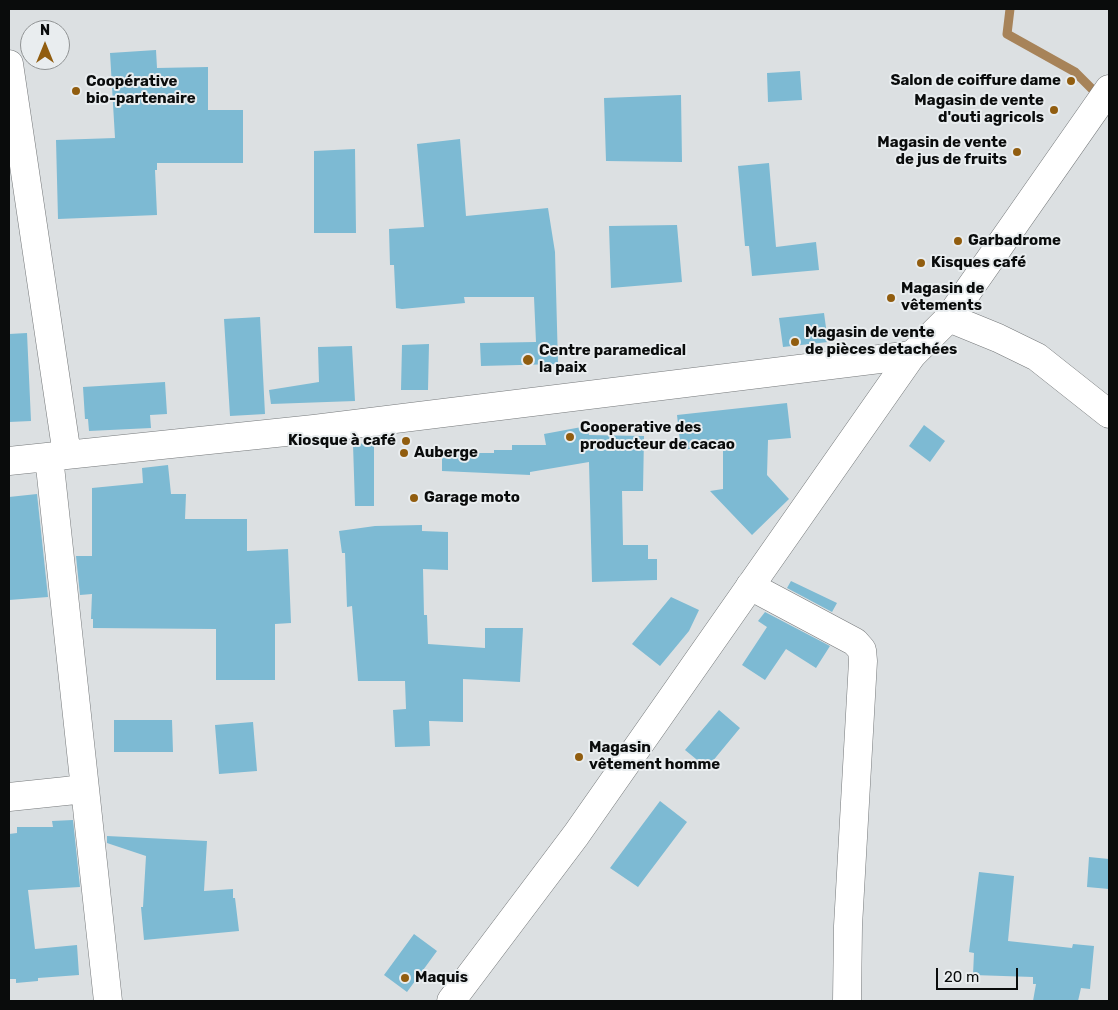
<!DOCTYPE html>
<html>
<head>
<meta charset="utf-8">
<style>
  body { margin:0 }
  #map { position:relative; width:1118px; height:1010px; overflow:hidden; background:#dce0e2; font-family:Rubik,sans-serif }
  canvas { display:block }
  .frame { position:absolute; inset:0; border:10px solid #0a0c0c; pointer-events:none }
  .north { position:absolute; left:20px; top:20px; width:50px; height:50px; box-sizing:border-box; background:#e9edef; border:1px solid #909394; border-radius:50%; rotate:0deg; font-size:14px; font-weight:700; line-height:20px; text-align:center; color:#0a0c0c }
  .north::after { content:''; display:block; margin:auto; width:18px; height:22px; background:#915d0f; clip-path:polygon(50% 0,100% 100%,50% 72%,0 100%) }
  .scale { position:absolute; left:936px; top:968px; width:82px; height:22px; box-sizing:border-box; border:2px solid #0a0c0c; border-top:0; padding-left:6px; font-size:15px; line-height:18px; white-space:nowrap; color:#0a0c0c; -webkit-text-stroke:4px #e9edef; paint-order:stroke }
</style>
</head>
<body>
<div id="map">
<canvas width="1118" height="1010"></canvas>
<div class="frame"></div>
<div class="north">N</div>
<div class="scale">20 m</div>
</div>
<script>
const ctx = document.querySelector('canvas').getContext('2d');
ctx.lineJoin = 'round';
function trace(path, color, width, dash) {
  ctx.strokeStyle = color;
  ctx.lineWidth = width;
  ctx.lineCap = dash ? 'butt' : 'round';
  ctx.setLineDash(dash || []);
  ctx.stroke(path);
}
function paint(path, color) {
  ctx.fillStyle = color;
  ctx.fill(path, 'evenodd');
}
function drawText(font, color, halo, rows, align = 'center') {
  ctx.font = font + ' Rubik,sans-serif';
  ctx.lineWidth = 4;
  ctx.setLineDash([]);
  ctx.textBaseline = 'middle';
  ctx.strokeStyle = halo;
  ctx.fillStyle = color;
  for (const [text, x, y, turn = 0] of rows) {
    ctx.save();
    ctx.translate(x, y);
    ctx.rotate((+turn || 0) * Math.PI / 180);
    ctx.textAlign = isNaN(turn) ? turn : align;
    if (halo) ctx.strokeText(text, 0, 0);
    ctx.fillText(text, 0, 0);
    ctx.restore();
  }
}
const stream = new Path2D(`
  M 1010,9 L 1007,34 L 1075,72 L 1099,96`);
const building = new Path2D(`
  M 156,50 L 157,68 L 208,67 L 208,110 L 243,110 L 243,163 L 157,163 L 157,170 L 155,170 L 157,215 L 58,219 L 56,140 L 115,138 L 110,53 Z
  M 800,71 L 802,100 L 768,102 L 767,73 Z
  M 681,95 L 682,162 L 606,161 L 604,98 Z
  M 460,139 L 466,216 L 548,208 L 555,252 L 558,364 L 481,366 L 480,343 L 536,342 L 534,297 L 464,297 L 465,303 L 402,309 L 396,308 L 394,265 L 390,265 L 389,229 L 424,227 L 417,144 Z
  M 355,149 L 356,233 L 314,233 L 314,151 Z
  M 769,163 L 776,247 L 816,242 L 819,270 L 752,276 L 749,246 L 745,246 L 738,166 Z
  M 677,225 L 682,282 L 611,288 L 609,226 Z
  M 824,313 L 828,342 L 783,347 L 779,318 Z
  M 260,317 L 265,414 L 230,416 L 224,319 Z
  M 27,333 L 31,421 L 9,422 L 9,334 Z
  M 429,344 L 428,390 L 401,390 L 402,345 Z
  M 352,346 L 355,401 L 271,404 L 269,390 L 319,382 L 318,347 Z
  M 165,382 L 167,414 L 150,415 L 151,428 L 89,431 L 88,419 L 85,419 L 83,387 Z
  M 787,403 L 791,438 L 768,440 L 767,475 L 789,499 L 752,535 L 710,491 L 723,489 L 723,445 L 681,450 L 677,415 Z
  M 924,425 L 945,441 L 930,462 L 909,446 Z
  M 587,426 L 589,435 L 644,436 L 643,491 L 622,491 L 623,545 L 648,545 L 648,559 L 657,559 L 657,580 L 592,582 L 589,462 L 530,472 L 530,475 L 442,471 L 442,453 L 494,453 L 494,450 L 512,450 L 512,445 L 546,445 L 544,434 Z
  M 374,443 L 374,506 L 355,506 L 353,444 Z
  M 168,465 L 171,494 L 186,494 L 185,519 L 247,519 L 247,551 L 288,549 L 291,623 L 275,624 L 275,680 L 216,680 L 216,629 L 93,628 L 93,619 L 91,619 L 92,594 L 80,595 L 76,556 L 92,556 L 92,488 L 143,483 L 142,468 Z
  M 37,494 L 48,597 L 9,600 L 9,497 Z
  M 422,525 L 422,531 L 448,532 L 448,570 L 423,569 L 424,615 L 427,615 L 428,644 L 485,648 L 485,628 L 523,628 L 520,682 L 463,679 L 463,722 L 429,721 L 430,746 L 395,747 L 393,710 L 406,709 L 405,681 L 358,681 L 352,606 L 347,607 L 345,553 L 342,553 L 339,531 L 375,526 Z
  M 791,581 L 837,603 L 832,612 L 787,588 Z
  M 671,597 L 699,610 L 689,631 L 660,666 L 632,644 Z
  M 765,612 L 830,646 L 816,668 L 786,649 L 765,680 L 742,665 L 767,627 L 758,621 Z
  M 719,710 L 740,728 L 707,768 L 685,750 Z
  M 114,720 L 172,720 L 173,752 L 114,752 Z
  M 253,722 L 257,771 L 219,774 L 215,725 Z
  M 660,801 L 687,822 L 638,887 L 610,868 Z
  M 73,820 L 80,887 L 28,890 L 35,949 L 77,945 L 79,975 L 38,978 L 38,981 L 16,983 L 16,979 L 9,979 L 9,834 L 17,833 L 17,827 L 53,827 L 52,821 Z
  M 107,836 L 207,841 L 204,891 L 233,889 L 233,898 L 235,898 L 239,931 L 144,940 L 141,907 L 143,907 L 146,856 L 107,843 Z
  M 1089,857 L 1109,859 L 1109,889 L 1087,887 Z
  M 979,872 L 1014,876 L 1008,941 L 1072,948 L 1073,944 L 1094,946 L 1090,989 L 1081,988 L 1078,1001 L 1033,1001 L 1036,984 L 1033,984 L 1033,977 L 973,975 L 974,953 L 969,952 Z
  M 414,934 L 437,951 L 407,992 L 384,975 Z`);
const minor = new Path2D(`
  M 9,64 L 67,455
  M 949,318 L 998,338 L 1037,357 L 1109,414
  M 49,457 L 108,1001
  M 9,461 L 314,429 L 912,355
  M 750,586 L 855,642 L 862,650 L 863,661 L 848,926 L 847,1001
  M 9,797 L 85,789`);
const tertiary = new Path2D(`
  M 451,1001 L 576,835 L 912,355 L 949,318 L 1109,89`);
const markers = [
  [1071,81,5,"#915d0f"],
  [76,91,5,"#915d0f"],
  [1054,110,5,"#915d0f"],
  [1017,152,5,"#915d0f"],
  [958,241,5,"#915d0f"],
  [921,263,5,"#915d0f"],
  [891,298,5,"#915d0f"],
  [795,342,5,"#915d0f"],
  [528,360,6,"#915d0f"],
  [570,437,5,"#915d0f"],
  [406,441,5,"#915d0f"],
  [404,453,5,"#915d0f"],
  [414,498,5,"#915d0f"],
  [579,757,5,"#915d0f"],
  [405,978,5,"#915d0f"]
];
const poiNames = [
  ["Salon de coiffure dame",1061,81,"right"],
  ["Coopérative",86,82],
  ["bio-partenaire",86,99],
  ["Magasin de vente",1044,101,"right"],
  ["d'outi agricols",1044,118,"right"],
  ["Magasin de vente",1007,143,"right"],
  ["de jus de fruits",1007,160,"right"],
  ["Garbadrome",968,241],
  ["Kisques café",931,263],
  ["Magasin de",901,289],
  ["vêtements",901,306],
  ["Magasin de vente",805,333],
  ["de pièces detachées",805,350],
  ["Centre paramedical",539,351],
  ["la paix",539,368],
  ["Cooperative des",580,428],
  ["producteur de cacao",580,445],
  ["Kiosque à café",396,441,"right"],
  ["Auberge",414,453],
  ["Garage moto",424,498],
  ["Magasin",589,748],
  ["vêtement homme",589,765],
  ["Maquis",415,978]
];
trace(stream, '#a78359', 9);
paint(building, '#7dbad3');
trace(minor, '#75787a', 29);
trace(tertiary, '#75787a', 29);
trace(minor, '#fff', 28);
trace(tertiary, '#fff', 28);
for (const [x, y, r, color] of markers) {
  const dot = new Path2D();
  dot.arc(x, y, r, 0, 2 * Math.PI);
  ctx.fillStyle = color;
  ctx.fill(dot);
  trace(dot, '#e9edef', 2);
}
drawText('bold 15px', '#0a0c0c', '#e9edef', poiNames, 'left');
</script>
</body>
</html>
